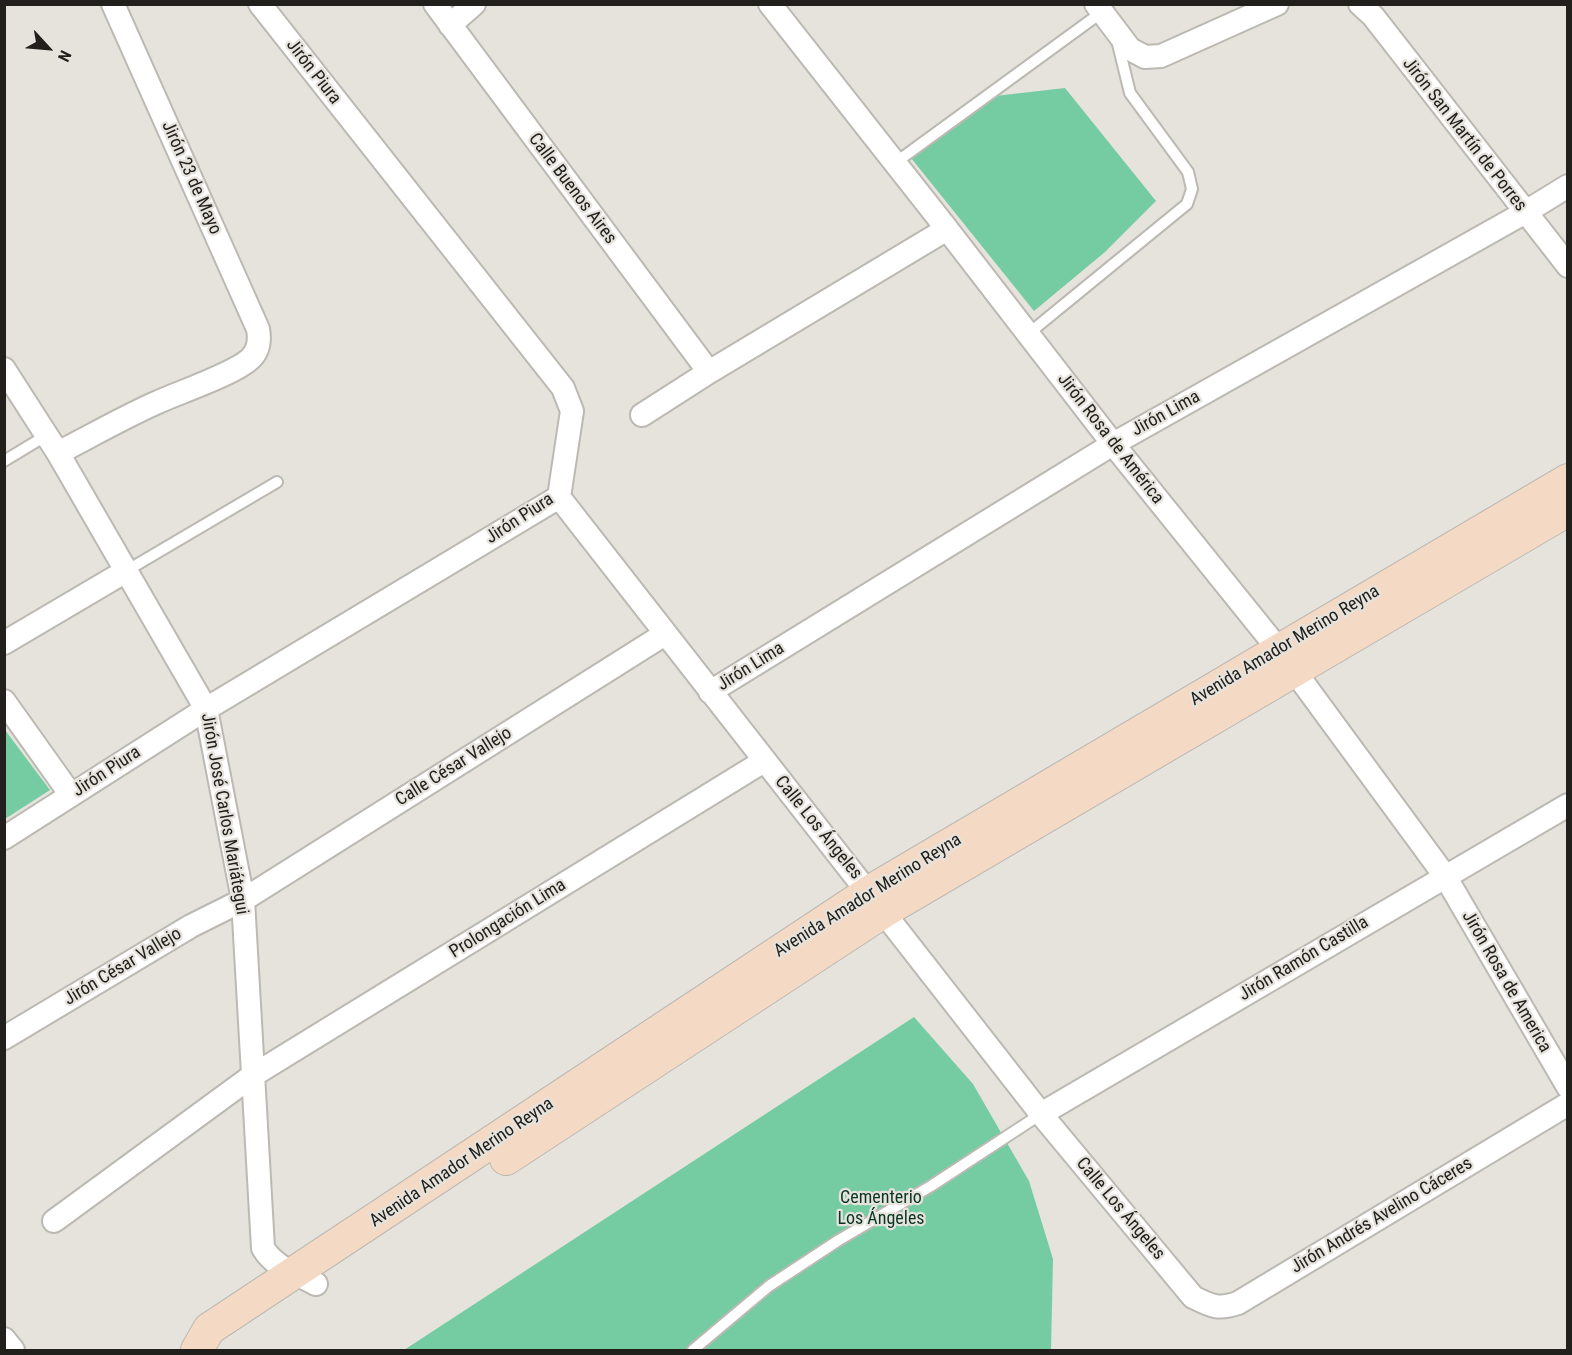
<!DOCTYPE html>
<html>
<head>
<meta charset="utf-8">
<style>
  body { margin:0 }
  #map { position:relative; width:1572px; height:1355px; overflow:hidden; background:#e6e3dd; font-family:"Roboto Condensed",sans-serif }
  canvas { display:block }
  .frame { position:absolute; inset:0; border:6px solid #21201d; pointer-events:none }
  .north { position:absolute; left:18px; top:18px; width:60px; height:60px; -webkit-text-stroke:4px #e6e3dd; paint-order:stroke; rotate:116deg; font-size:16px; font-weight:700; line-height:24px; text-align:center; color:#21201d }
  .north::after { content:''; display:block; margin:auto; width:21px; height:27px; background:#21201d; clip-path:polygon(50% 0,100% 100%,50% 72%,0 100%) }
</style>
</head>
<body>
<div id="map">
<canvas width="1572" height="1355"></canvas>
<div class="frame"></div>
<div class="north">N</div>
</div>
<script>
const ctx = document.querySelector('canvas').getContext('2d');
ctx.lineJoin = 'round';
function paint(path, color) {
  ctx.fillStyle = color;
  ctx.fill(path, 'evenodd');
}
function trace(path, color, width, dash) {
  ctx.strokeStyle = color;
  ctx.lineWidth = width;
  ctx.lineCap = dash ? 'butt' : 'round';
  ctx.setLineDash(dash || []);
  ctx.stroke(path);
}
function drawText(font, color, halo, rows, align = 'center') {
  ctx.font = font + ' "Roboto Condensed",sans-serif';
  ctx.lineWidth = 4.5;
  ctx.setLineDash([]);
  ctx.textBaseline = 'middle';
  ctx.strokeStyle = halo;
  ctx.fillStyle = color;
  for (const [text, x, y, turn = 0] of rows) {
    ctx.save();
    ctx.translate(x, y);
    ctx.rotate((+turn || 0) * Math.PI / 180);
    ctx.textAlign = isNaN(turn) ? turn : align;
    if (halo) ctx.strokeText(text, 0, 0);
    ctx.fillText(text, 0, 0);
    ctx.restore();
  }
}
const green = new Path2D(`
  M 1065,88 L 1156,201 L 1105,252 L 1034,311 L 911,158 L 995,96 Z
  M 5,730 L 50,790 L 5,819 Z
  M 914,1017 L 973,1084 L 1029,1181 L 1053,1259 L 1051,1350 L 404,1350 Z`);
const lane = new Path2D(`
  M 895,163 L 1102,12
  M 1028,334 L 1187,204 L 1192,189 L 1188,172 L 1130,93 L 1118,44
  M 4,461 L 47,435
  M 126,571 L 277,482
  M 693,1350 L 769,1286 L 839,1240 L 931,1186 L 1041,1114`);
const street = new Path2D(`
  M 435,4 L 709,372
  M 770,4 L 947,229 L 1113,444 L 1279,650 L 1445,876 L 1568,1087
  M 1096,4 L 1130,49 L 1145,57 L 1161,56 L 1277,4
  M 1360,4 L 1373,16 L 1568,266
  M 450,25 L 474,4
  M 4,369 L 58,453 L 206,709 L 243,900 L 263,1248 C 275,1268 296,1273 316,1284
  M 642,415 L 709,372 L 947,229
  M 58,453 C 91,436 124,417 158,402 C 180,392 234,374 250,359 C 259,351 260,340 258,329 L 113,4
  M 559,497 L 1041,1114 L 1193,1297 C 1211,1306 1218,1310 1238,1303 L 1568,1104
  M 4,643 L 126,571
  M 710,692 L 1113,444 L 1524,213 L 1568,186
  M 4,701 L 71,795
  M 4,838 L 206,709 L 559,497 L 572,411 L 563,388 L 260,4
  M 4,1038 L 191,926 L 243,900 L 665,634
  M 1041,1114 L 1568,805
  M 54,1221 L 252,1076 L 764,761
  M 4,1339 L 13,1350`);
const secondary = new Path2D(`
  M 506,1159 L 883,912 L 1568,510
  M 197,1350 L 209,1329 L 869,892 L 1568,480`);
const streetNames = [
  ["Jirón Piura",313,72,52],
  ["Jirón San Martín de Porres",1464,135,52],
  ["Jirón 23 de Mayo",191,178,66],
  ["Calle Buenos Aires",572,189,53],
  ["Jirón Lima",1166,414,-29],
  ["Jirón Rosa de América",1110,439,52],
  ["Jirón Piura",520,519,-33],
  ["Avenida Amador Merino Reyna",1285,646,-31],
  ["Jirón Lima",751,667,-32],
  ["Calle César Vallejo",454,767,-32],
  ["Jirón Piura",107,772,-33],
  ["Jirón José Carlos Mariátegui",224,814,80],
  ["Calle Los Ángeles",818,828,51],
  ["Avenida Amador Merino Reyna",868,896,-32],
  ["Prolongación Lima",508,919,-32],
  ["Jirón Ramón Castilla",1304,959,-31],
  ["Jirón César Vallejo",123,967,-31],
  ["Jirón Rosa de America",1506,982,60],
  ["Avenida Amador Merino Reyna",462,1163,-34],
  ["Calle Los Ángeles",1120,1209,50],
  ["Jirón Andrés Avelino Cáceres",1382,1216,-31]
];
const parkNames = [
  ["Cementerio",881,1198],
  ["Los Ángeles",881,1219]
];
paint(green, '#75cca2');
trace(lane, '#bcb9b3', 14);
trace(street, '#bcb9b3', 26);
trace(secondary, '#bcb9b3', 34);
trace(lane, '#fff', 10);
trace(street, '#fff', 22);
trace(secondary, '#f4d9c4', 32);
drawText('18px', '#21201d', '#e6e3dd', streetNames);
drawText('18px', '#093523', '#e6e3dd', parkNames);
</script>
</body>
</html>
